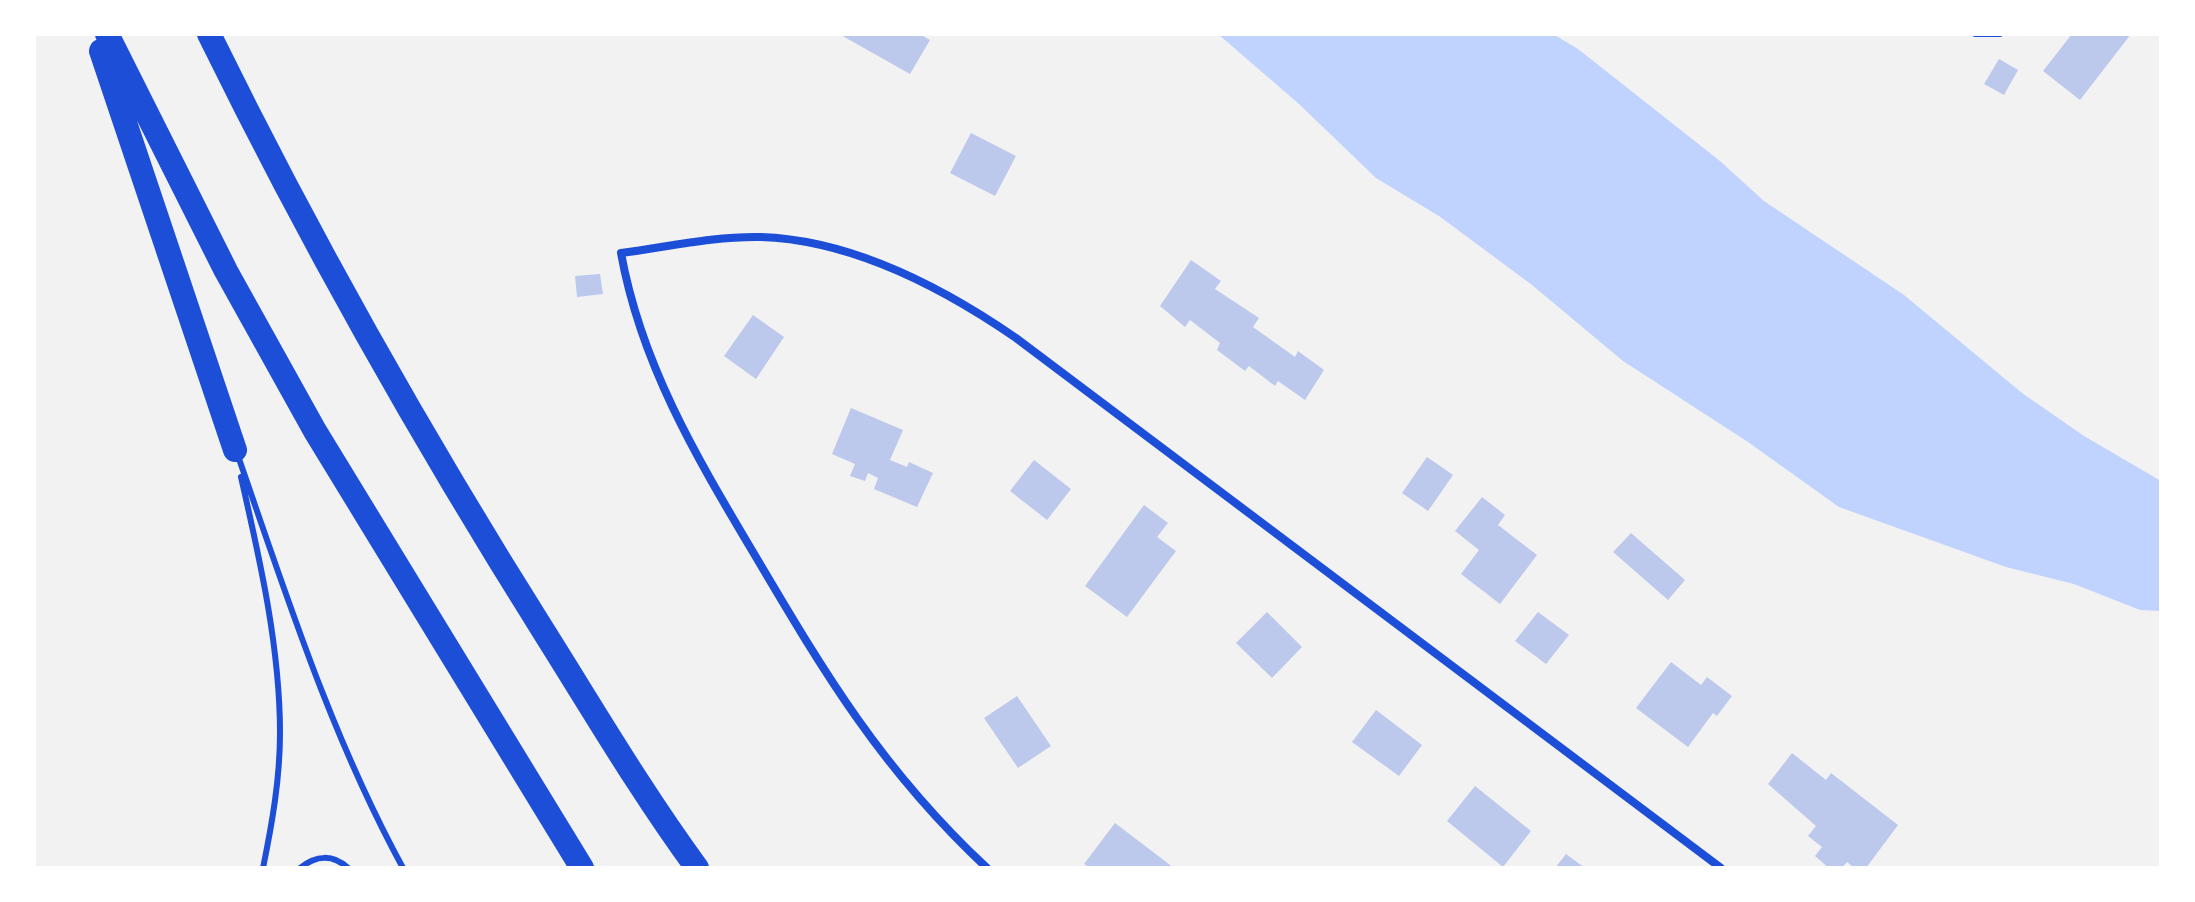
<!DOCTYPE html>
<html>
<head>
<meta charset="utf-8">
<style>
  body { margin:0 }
  #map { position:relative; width:2195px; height:902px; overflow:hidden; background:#f2f2f2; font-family:Figtree,sans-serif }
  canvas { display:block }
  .frame { position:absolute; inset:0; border:36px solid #fff; pointer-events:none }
</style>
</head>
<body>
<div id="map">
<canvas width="2195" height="902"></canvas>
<div class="frame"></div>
</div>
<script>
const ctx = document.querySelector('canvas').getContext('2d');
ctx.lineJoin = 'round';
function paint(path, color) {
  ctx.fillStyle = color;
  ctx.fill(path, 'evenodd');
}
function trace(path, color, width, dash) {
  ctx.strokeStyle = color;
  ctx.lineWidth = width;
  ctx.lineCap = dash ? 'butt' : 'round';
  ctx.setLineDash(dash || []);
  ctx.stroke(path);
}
const water = new Path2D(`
  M 1218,34 L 1553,34 L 1578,49 L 1720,161 L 1764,201 L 1904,295 L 2022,393 L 2084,436 L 2161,481 L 2161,611 L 2140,610 L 2074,584 L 2006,567 L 1839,507 L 1748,442 L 1623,361 L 1532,285 L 1439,216 L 1376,178 L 1299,104 Z`);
const building = new Path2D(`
  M 839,34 L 919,34 L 930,40 L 910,74 Z
  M 2072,34 L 2131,34 L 2080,100 L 2043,71 Z
  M 1999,59 L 2018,70 L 2004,95 L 1984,84 Z
  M 971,133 L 1016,156 L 995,196 L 950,173 Z
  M 1191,260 L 1221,281 L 1215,289 L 1259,318 L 1253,327 L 1295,357 L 1298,351 L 1324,370 L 1305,400 L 1278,381 L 1275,386 L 1249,366 L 1245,371 L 1217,350 L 1220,343 L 1190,320 L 1185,327 L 1160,306 Z
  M 600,274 L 603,294 L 577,297 L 575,276 Z
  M 753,315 L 784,337 L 756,379 L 724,356 Z
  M 851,408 L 903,430 L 890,460 L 907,467 L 909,462 L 933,473 L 917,507 L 874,489 L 878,478 L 868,473 L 865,481 L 850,476 L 855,464 L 832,454 Z
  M 1427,457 L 1453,475 L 1428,511 L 1402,493 Z
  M 1034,460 L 1071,489 L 1047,520 L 1010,491 Z
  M 1482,497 L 1505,515 L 1498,525 L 1537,555 L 1500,604 L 1461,574 L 1479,550 L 1455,531 Z
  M 1144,505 L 1168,523 L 1157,537 L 1176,551 L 1127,617 L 1085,586 Z
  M 1631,533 L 1685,580 L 1668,600 L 1613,552 Z
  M 1267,612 L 1302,647 L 1272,678 L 1236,643 Z
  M 1538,612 L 1569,635 L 1546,664 L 1515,641 Z
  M 1671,662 L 1701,685 L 1707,677 L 1732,696 L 1717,716 L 1713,713 L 1688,747 L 1636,708 Z
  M 1017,696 L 1051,746 L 1018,768 L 984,718 Z
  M 1376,710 L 1422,745 L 1399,776 L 1352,742 Z
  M 1792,753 L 1826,780 L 1831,773 L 1898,825 L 1866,868 L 1854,868 L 1847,862 L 1842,868 L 1829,868 L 1815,856 L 1822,847 L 1808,836 L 1816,826 L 1768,784 Z
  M 1475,786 L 1531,831 L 1503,867 L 1447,821 Z
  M 1115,823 L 1174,868 L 1090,868 L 1084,864 Z
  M 1566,854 L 1585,868 L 1555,868 Z`);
const service = new Path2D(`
  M 1975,34 L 2000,34
  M 237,453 C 286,594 331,736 403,868
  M 241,477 C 260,560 280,648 280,733 C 280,779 272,824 263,868
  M 300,868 C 316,855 333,854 348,868`);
const minor = new Path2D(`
  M 987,868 C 882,770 825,674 753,552 C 696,456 641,364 621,253 C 667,247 714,236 761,237 C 853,240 942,287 1016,338 L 1721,868`);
const motorway = new Path2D(`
  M 107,34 L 226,271 L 315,431 L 582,868
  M 209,34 C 310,240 423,440 546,635 C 595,713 642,793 697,868
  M 101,51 L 235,450`);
paint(water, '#bfd3fe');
paint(building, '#bdc9ec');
trace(service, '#1d4ed8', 6);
trace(minor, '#1d4ed8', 8);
trace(motorway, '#1d4ed8', 24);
</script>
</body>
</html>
